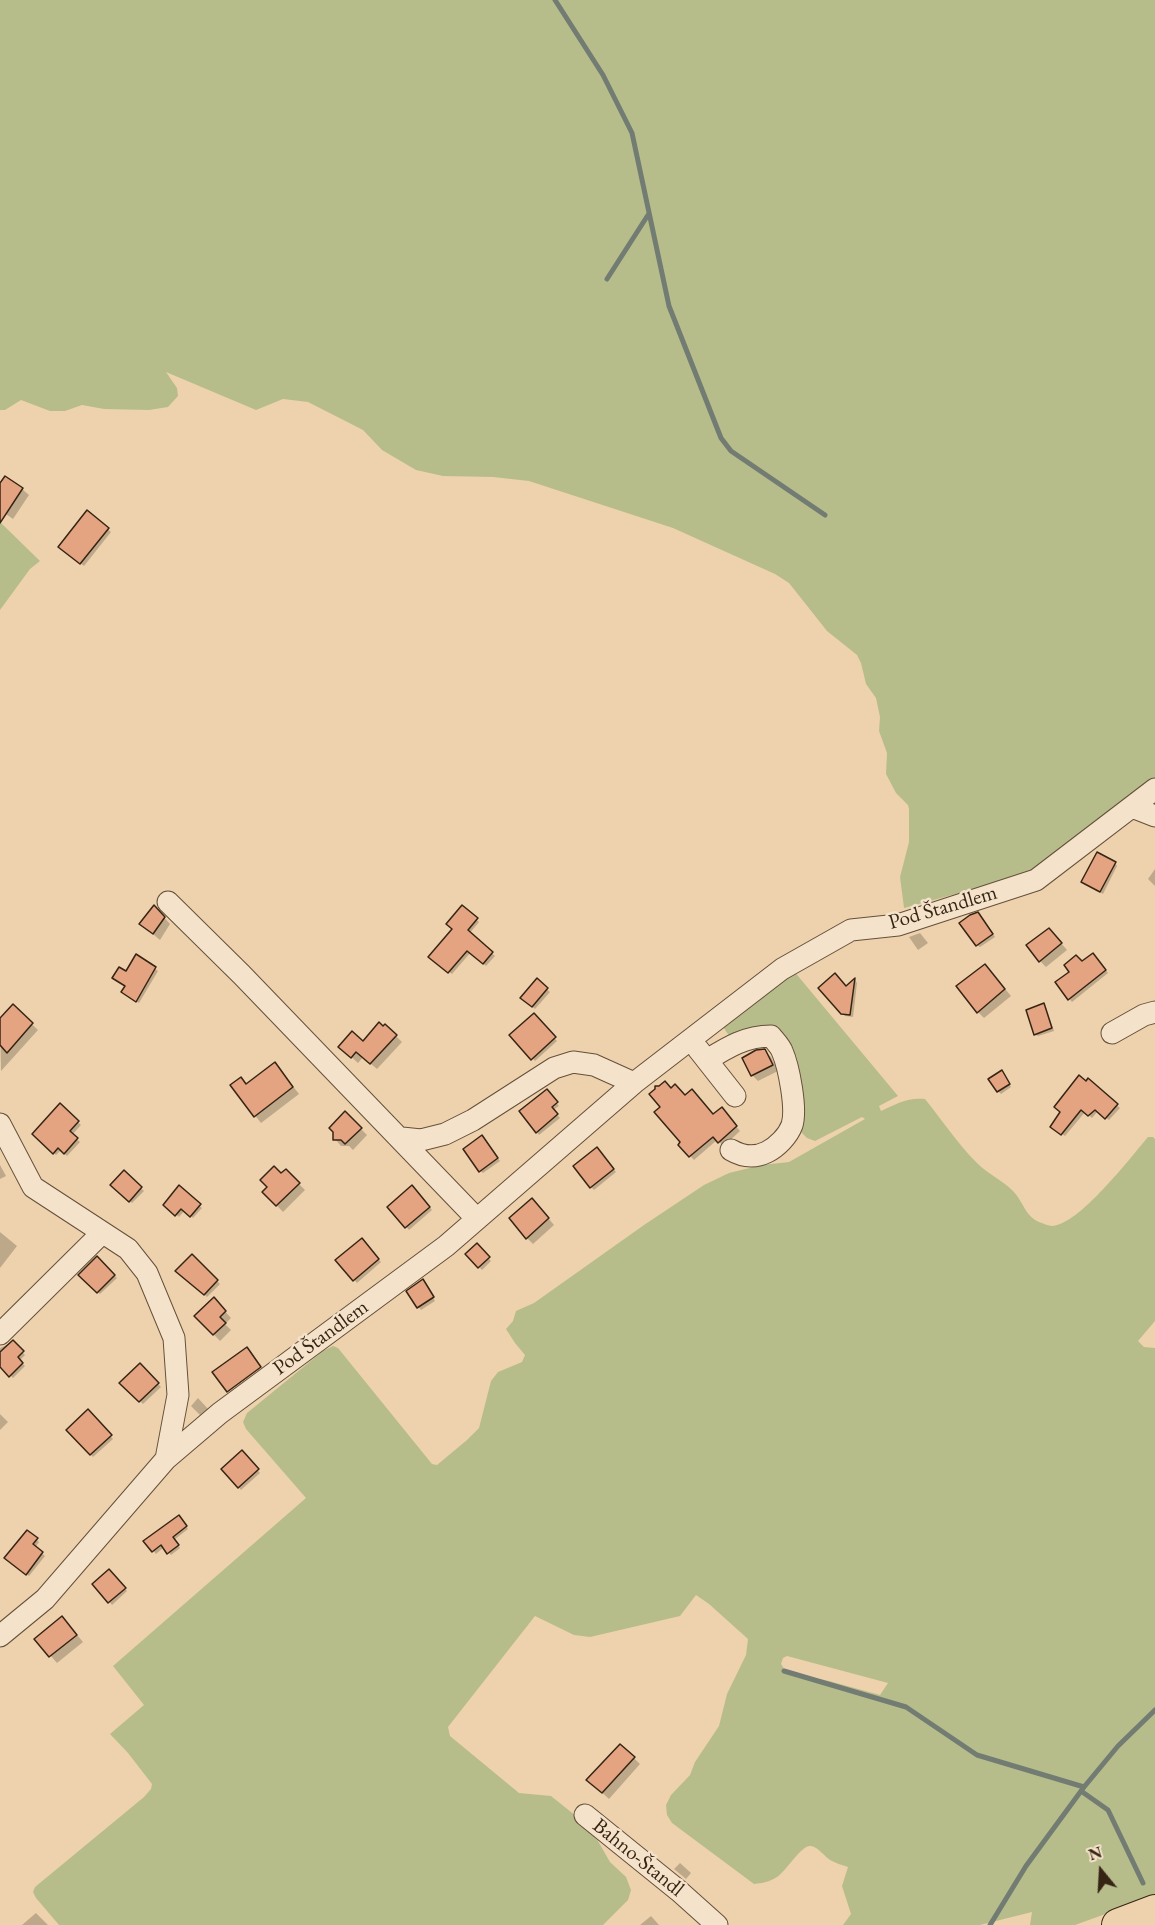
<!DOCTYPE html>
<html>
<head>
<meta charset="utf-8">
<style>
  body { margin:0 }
  #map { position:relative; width:1155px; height:1925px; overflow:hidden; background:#eed2ad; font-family:"EB Garamond",serif }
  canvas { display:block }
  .north { position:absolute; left:1071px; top:1841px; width:60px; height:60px; -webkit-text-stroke:4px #f4e2ca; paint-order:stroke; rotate:342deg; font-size:16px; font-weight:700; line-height:24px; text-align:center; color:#362414 }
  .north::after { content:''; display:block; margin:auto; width:21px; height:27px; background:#362414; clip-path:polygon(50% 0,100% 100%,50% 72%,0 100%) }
</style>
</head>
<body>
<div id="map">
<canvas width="1155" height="1925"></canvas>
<div class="north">N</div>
</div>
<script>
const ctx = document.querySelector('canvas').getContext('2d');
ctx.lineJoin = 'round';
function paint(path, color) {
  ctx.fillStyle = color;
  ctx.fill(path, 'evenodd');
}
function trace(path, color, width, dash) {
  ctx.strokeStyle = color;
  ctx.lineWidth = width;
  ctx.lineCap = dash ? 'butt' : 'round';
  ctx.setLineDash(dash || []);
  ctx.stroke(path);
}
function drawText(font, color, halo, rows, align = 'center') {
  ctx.font = font + ' "EB Garamond",serif';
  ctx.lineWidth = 5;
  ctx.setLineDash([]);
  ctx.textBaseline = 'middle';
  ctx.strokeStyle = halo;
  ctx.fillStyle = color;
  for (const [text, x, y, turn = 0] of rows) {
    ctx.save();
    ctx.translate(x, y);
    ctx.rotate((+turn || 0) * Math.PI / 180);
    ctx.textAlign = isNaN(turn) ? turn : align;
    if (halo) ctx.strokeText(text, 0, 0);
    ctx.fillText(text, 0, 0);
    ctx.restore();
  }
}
const green = new Path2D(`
  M 0,0 L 1155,0 L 1155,779 L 1044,870 L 904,908 L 900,877 L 909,842 L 909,809 L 908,805 L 896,793 L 886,774 L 887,753 L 879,731 L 880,717 L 876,698 L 866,684 L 861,663 L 857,655 L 827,631 L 789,583 L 775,574 L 673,528 L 529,481 L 493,477 L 443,476 L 416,470 L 382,450 L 363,430 L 308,402 L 283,399 L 256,410 L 166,372 L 177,388 L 178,396 L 168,407 L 149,410 L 104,409 L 82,405 L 65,411 L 50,411 L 21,400 L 5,410 L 0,410 Z
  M 0,522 L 40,561 L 30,569 L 0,610 Z
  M 793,970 L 898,1096 L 879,1106 L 881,1111 C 896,1104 908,1097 925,1099 C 942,1120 958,1144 977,1163 C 988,1174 1002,1180 1013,1191 C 1023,1201 1025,1216 1039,1222 C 1042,1223 1049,1226 1052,1226 C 1079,1225 1130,1158 1148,1137 L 1153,1137 L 1155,1139 L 1155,1321 L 1138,1341 L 1144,1347 L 1155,1348 L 1155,1896 L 1075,1925 L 1030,1925 L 1032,1912 L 980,1925 L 843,1925 L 851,1914 L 842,1886 L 848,1867 C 842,1865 835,1863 830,1860 C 824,1856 818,1847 811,1846 C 802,1844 787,1870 777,1877 C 769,1882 763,1883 754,1884 L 672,1823 L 667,1815 L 666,1805 L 671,1795 L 690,1775 L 695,1762 L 719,1726 L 727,1694 L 746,1655 L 748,1639 L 709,1604 L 696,1595 L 680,1616 L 590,1637 L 574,1635 L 535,1616 L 448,1727 L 450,1736 L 519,1793 L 551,1796 L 576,1816 L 598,1841 L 610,1862 L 626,1877 L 631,1890 L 628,1900 L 603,1925 L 59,1925 L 36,1898 L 33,1892 L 35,1887 L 144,1797 L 151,1789 L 152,1784 L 128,1753 L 110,1734 L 144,1705 L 113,1666 L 306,1498 L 246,1429 L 243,1422 L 247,1413 L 323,1351 L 333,1346 L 338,1348 L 432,1464 L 437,1465 L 467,1440 L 479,1428 L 491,1381 L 498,1372 L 522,1362 L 525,1355 L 515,1343 L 506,1329 L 513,1321 L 516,1311 L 534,1303 L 644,1225 L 704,1185 L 729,1173 L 762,1165 L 789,1162 L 865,1119 L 862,1117 L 815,1141 L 807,1138 L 800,1131 L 800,1074 L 791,1045 L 730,1037 L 723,1027 ZM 787,1656 L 888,1683 L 880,1695 L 829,1681 L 796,1674 L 785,1670 L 781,1664 L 783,1658 Z`);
const shadow = new Path2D(`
  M 0,485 L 22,489 L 29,495 L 13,519 L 0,510 Z
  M 88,512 L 111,532 L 84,566 L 63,549 Z
  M 1115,863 L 1117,866 L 1103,894 L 1083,882 Z
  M 1155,869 L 1155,886 L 1148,879 Z
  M 462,907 L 479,922 L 469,934 L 495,956 L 486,966 L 471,952 L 452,974 L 433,960 L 454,929 Z
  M 160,913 L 170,924 L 160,940 L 141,924 Z
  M 980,917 L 995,937 L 980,947 L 977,945 Z
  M 920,933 L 928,943 L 918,950 L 909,937 Z
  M 1055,936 L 1067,950 L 1046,967 L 1040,961 Z
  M 137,956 L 158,971 L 139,1003 L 126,995 L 126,973 Z
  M 1095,957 L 1108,973 L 1072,1002 L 1057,983 L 1082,963 Z
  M 991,972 L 1011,996 L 984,1018 L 978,1012 Z
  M 855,980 L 857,983 L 853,1017 L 845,1016 L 820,988 L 846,988 Z
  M 537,981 L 550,992 L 535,1009 L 523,998 Z
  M 1043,1005 L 1046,1008 L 1054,1031 L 1038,1036 L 1035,1034 Z
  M 13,1006 L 38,1030 L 1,1071 L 0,1020 Z
  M 534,1015 L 557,1041 L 535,1061 L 512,1035 Z
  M 396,1036 L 402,1042 L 377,1069 L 363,1057 L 358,1063 L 347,1053 L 363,1043 Z
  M 765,1051 L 771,1057 L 778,1071 L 758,1081 L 752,1075 Z
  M 281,1071 L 299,1094 L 261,1123 L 232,1086 L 241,1078 L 247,1085 Z
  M 1004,1075 L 1011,1087 L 1001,1094 L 998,1091 Z
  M 1088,1081 L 1120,1108 L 1109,1120 L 1098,1111 L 1092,1118 L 1085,1112 L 1065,1136 L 1055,1129 Z
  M 671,1090 L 685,1097 L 713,1116 L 725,1113 L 740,1131 L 724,1146 L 717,1140 L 694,1160 L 680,1145 L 683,1143 L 662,1107 Z
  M 549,1093 L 559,1106 L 553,1110 L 560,1118 L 539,1135 L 537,1132 Z
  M 60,1106 L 81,1125 L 72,1135 L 80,1142 L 67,1156 L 61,1150 L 56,1155 L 34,1134 Z
  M 345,1113 L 367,1135 L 353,1150 L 349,1146 L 341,1146 L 335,1139 Z
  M 485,1140 L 500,1161 L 483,1173 L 480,1171 Z
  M 599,1152 L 616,1172 L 594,1190 L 591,1187 Z
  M 0,1165 L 6,1176 L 0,1179 Z
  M 286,1171 L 305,1190 L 283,1212 L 264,1192 Z
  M 124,1172 L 144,1191 L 132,1203 L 112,1185 Z
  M 412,1187 L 432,1210 L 409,1230 L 389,1207 Z
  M 180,1188 L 202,1208 L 193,1218 L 185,1210 L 179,1217 L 165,1205 Z
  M 538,1206 L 554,1225 L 533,1244 L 527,1238 Z
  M 0,1232 L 17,1246 L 0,1268 Z
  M 362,1240 L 381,1262 L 357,1283 L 338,1260 Z
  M 477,1246 L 491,1261 L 482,1270 L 467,1254 Z
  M 192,1256 L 220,1284 L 207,1297 L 194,1284 Z
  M 97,1258 L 117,1278 L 100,1294 L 80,1275 Z
  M 425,1284 L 435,1301 L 421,1310 L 408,1292 Z
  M 214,1299 L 231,1318 L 225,1324 L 231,1330 L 220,1341 L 196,1316 Z
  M 13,1342 L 25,1355 L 19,1361 L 25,1366 L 13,1378 L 0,1365 L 0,1348 Z
  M 140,1365 L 161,1387 L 143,1404 L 121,1383 Z
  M 261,1369 L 262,1370 L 231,1394 L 229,1392 Z
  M 198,1398 L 209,1410 L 201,1416 L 191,1406 Z
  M 88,1411 L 113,1439 L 93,1457 L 68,1430 Z
  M 0,1414 L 8,1422 L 0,1430 Z
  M 242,1452 L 260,1473 L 241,1490 L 223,1469 Z
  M 181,1519 L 188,1529 L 174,1540 L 180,1548 L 171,1555 L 164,1547 L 156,1554 L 145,1541 Z
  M 37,1540 L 39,1542 L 35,1548 L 45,1556 L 29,1576 L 9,1560 Z
  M 109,1571 L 127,1591 L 112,1605 L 94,1584 Z
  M 68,1624 L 83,1642 L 57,1663 L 36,1639 Z
  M 634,1758 L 640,1764 L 609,1799 L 595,1786 Z
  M 680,1863 L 691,1873 L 686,1879 L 674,1869 Z
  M 36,1913 L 48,1925 L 22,1925 Z
  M 651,1916 L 659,1925 L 640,1925 Z`);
const stream = new Path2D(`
  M 555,0 L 603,75 L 632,133 L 669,306 L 721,438 L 731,451 L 825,515
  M 607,279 L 648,215
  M 784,1671 L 906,1707 L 977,1755 L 1084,1787
  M 1081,1791 L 1108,1810 L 1143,1883
  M 990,1925 L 1026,1866 L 1084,1787 L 1118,1746 L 1155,1710`);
const building = new Path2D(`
  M 5,476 L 23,488 L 0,523 L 0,483 Z
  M 87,510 L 109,528 L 80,564 L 58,547 Z
  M 1097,852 L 1116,862 L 1100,892 L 1081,882 Z
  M 154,905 L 165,917 L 153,934 L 139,924 Z
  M 462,905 L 478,918 L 468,930 L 493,952 L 483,964 L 467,951 L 448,973 L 428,957 L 452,929 L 446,924 Z
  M 978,912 L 993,934 L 976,946 L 959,923 L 970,915 Z
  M 1049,928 L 1062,943 L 1039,962 L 1026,945 Z
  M 1093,953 L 1106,970 L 1068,1000 L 1055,982 L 1069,972 L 1064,965 L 1076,955 L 1082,961 Z
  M 136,954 L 156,967 L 136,1002 L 121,992 L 125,986 L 112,978 L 119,967 L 126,971 Z
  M 985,964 L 1005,989 L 977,1013 L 956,986 Z
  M 835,973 L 846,986 L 855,978 L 850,1015 L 841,1014 L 818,988 Z
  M 537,978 L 548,988 L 532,1007 L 520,998 Z
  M 1044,1003 L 1052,1028 L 1034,1035 L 1026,1010 Z
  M 13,1004 L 33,1023 L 7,1053 L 0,1045 L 0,1018 Z
  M 534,1013 L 556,1037 L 531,1060 L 509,1035 Z
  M 379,1022 L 383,1026 L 385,1024 L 397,1035 L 370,1064 L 356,1052 L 351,1058 L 338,1047 L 352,1031 L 363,1041 Z
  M 765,1049 L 773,1065 L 751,1076 L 742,1058 L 756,1050 Z
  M 275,1062 L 293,1087 L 254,1117 L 230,1085 L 241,1077 L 246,1084 Z
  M 1002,1070 L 1010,1084 L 997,1092 L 988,1079 Z
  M 1079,1075 L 1086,1081 L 1088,1078 L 1118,1104 L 1105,1119 L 1095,1110 L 1088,1116 L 1081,1110 L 1061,1135 L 1050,1127 L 1060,1112 L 1054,1107 Z
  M 665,1081 L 671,1088 L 675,1084 L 685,1095 L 692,1089 L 713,1114 L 722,1107 L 737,1126 L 718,1143 L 713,1137 L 689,1157 L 678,1145 L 680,1142 L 654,1112 L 660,1107 L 649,1094 L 655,1089 L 655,1086 L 659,1086 Z
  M 547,1089 L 558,1102 L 552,1107 L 558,1114 L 536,1133 L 519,1111 Z
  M 60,1103 L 79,1121 L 70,1131 L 78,1138 L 64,1154 L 58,1148 L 53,1154 L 32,1134 Z
  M 345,1111 L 362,1128 L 345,1144 L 341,1140 L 333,1140 L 333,1132 L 329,1128 Z
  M 482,1135 L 498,1158 L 479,1172 L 463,1149 Z
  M 597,1147 L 614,1169 L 590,1188 L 573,1166 Z
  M 274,1166 L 281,1173 L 286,1169 L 300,1183 L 276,1206 L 262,1192 L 267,1187 L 260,1180 Z
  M 124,1170 L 142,1187 L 129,1202 L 110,1185 Z
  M 179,1185 L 201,1204 L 190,1217 L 181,1209 L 175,1216 L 163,1205 Z
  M 412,1185 L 430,1207 L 405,1228 L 387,1207 Z
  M 532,1198 L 549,1218 L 526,1239 L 509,1218 Z
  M 362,1238 L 379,1259 L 353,1281 L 335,1260 Z
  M 477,1243 L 490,1257 L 478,1268 L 465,1254 Z
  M 192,1254 L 218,1280 L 204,1295 L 175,1271 Z
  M 97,1256 L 115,1275 L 97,1293 L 78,1275 Z
  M 423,1279 L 434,1297 L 417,1308 L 406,1291 Z
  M 214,1297 L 226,1311 L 220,1317 L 226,1323 L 213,1335 L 194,1316 Z
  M 13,1340 L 24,1351 L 18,1357 L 23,1363 L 9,1377 L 0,1367 L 0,1352 Z
  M 247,1347 L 261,1367 L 227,1392 L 212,1372 Z
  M 140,1363 L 159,1383 L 139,1402 L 119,1383 Z
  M 88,1409 L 112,1435 L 90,1455 L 66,1430 Z
  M 242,1450 L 259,1469 L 238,1488 L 221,1469 Z
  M 179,1515 L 187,1526 L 173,1537 L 179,1545 L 167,1554 L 161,1545 L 152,1552 L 143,1541 Z
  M 27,1530 L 38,1538 L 33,1544 L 43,1552 L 26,1575 L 4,1558 Z
  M 109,1569 L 126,1588 L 108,1603 L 92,1584 Z
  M 62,1616 L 77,1635 L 49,1657 L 34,1639 Z
  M 620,1744 L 635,1757 L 602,1793 L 586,1780 Z`);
const minor = new Path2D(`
  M 1132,807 L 1155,816
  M 168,902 L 242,975 L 477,1219
  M 1112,1033 L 1144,1015 L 1155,1012
  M 698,1049 L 735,1096
  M 707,1060 C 728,1047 746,1036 771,1036 C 775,1041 780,1046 782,1051 C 789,1067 797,1109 792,1125 C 788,1136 777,1147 767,1152 C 755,1158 743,1157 731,1150
  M 0,1124 L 33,1187 L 128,1249 L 147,1273 L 174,1338 L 178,1395 L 166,1459
  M 402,1138 L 421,1140 L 445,1134 L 473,1120 L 554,1068 L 573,1062 L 594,1065 L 634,1083
  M 0,1334 L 102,1233
  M 0,1636 L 45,1599 L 166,1459 L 220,1413 L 446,1246 L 634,1083 L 782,969 L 851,930 L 898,925 L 1036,880 L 1155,789
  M 585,1815 L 679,1891 L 717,1925`);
const highway = new Path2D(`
  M 1118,1925 L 1155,1911`);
const streetNames = [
  ["Pod Štandlem",943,908,-16],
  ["Pod Štandlem",321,1338,-36],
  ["Bahno-Štandl",638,1858,39]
];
paint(green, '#b6bd8b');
paint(shadow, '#0003');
trace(stream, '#737c73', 5);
paint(building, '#e4a381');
trace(building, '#362414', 1.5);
trace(minor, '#64503a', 23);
trace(highway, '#362414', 34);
trace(minor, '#f4e2ca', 21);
trace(highway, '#eed2ad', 32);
drawText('21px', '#362414', '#f4e2ca', streetNames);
</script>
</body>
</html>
